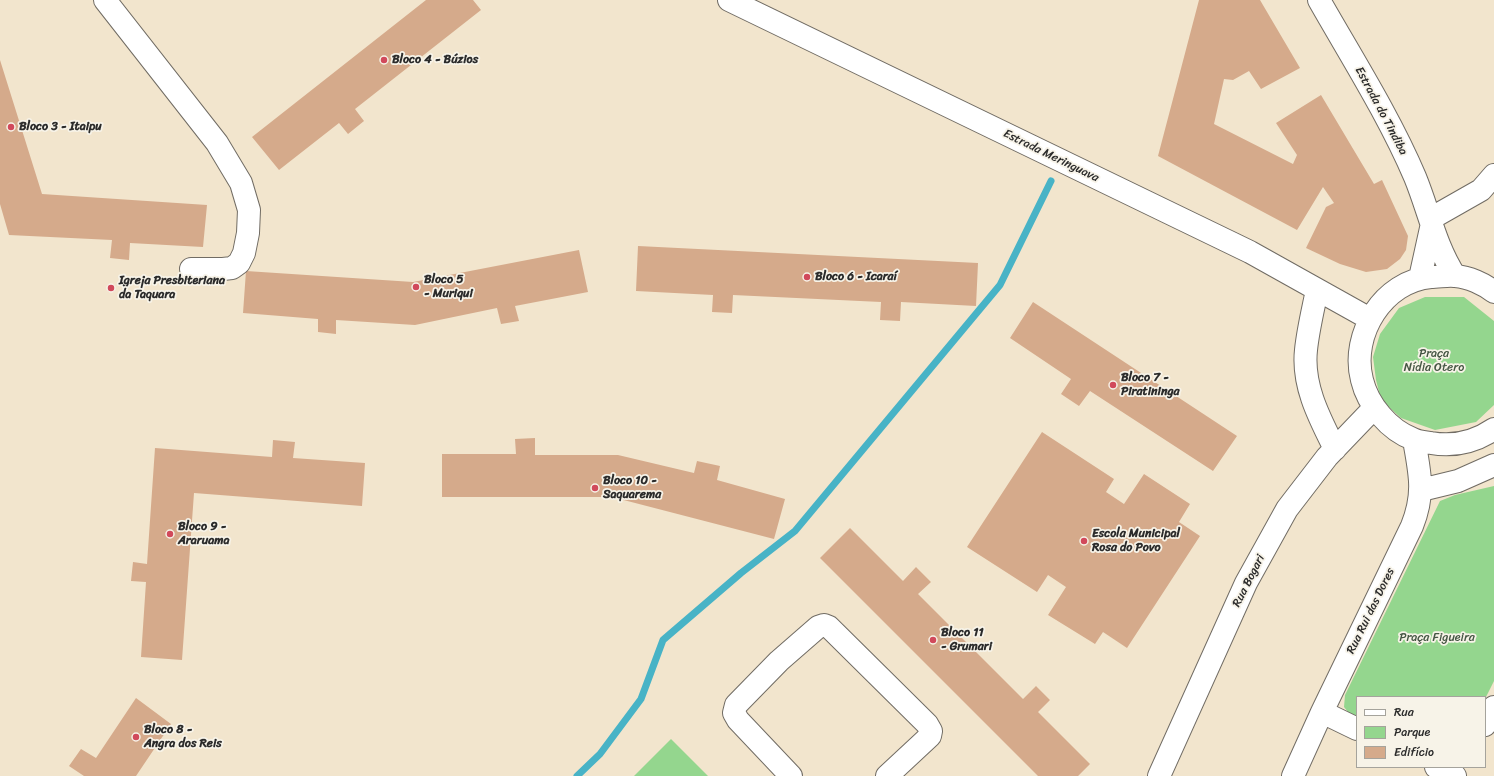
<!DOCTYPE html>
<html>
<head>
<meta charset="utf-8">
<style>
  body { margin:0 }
  #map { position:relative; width:1494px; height:776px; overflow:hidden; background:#f2e5cd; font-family:Sriracha,sans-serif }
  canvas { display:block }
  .legend { position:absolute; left:1356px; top:696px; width:130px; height:72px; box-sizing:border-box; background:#f7f3e8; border:1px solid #a5a39c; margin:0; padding:5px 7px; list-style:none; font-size:12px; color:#2b2b2b }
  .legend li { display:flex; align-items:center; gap:8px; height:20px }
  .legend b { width:20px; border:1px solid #a5a39c }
</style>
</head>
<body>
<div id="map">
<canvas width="1494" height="776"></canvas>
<ul class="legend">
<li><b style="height:5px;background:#fff"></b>Rua</li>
<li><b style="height:11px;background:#94d68e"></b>Parque</li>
<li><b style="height:11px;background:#d5aa8b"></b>Edifício</li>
</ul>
</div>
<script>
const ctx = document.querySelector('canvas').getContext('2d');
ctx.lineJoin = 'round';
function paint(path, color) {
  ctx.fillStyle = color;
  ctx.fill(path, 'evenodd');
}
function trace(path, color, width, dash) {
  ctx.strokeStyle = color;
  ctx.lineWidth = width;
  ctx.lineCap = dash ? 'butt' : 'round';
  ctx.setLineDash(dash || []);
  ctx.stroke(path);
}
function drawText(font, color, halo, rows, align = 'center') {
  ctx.font = font + ' Sriracha,sans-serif';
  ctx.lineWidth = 3.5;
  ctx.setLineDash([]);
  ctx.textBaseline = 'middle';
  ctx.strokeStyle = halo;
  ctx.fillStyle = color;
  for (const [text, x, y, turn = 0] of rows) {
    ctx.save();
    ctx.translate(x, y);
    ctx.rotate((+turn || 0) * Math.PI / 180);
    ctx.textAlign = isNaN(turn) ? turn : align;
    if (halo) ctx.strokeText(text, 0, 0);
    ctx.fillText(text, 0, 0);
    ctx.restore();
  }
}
const green = new Path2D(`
  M 1425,297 L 1464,297 L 1494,321 L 1494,405 L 1476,422 L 1435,430 L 1401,418 L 1381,400 L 1376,380 L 1373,357 L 1380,334 L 1399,308 Z
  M 1494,486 L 1494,681 L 1485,699 L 1485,697 L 1357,697 L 1357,720 L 1352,717 L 1344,707 L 1345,695 L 1440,501 L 1455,495 Z
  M 671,739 L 708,776 L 634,776 Z`);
const stream = new Path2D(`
  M 577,776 L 600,754 L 641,699 L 663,640 L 741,573 L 795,531 L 1000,285 L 1051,181`);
const building = new Path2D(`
  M 426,0 L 473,0 L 481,10 L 355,109 L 364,121 L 348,134 L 339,123 L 279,170 L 252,137 Z
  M 1199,0 L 1260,0 L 1300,68 L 1261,89 L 1249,71 L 1233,80 L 1224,79 L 1214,124 L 1293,164 L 1297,155 L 1276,123 L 1321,95 L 1374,184 L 1382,180 L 1408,236 L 1406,250 L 1400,259 L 1387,269 L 1366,272 L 1340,264 L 1306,248 L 1326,207 L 1334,203 L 1323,187 L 1297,230 L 1158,156 Z
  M 0,60 L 42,194 L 207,205 L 203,247 L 130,243 L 129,260 L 110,258 L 112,240 L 9,235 L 0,204 Z
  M 638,246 L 978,263 L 976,306 L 901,302 L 900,321 L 880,320 L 881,302 L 733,295 L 732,313 L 712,312 L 713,295 L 636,291 Z
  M 579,250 L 588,292 L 515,306 L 519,321 L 501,324 L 497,308 L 415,325 L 336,320 L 336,334 L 318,332 L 318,319 L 243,313 L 246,271 L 413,282 Z
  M 1033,302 L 1237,436 L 1213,471 L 1090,391 L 1079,406 L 1061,394 L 1071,379 L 1010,338 Z
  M 1042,432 L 1114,479 L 1106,492 L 1124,504 L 1144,474 L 1190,504 L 1179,522 L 1200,536 L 1127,648 L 1103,632 L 1095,644 L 1048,615 L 1066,587 L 1048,575 L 1037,592 L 967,547 Z
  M 535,438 L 535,455 L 618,455 L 694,473 L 697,461 L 720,466 L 717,480 L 785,499 L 774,539 L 612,497 L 442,497 L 442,454 L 516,454 L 515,439 Z
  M 273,440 L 295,442 L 293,458 L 365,463 L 362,506 L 194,493 L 182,660 L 141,657 L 146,582 L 131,581 L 133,562 L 147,564 L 155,448 L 272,457 Z
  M 850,528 L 903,581 L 916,567 L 931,582 L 918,594 L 1023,699 L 1036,686 L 1050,700 L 1038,712 L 1090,764 L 1078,776 L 1038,776 L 820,558 Z
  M 136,698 L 171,724 L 136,776 L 84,776 L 69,766 L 81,749 L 96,758 Z`);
const minor = new Path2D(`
  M 105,0 L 217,143 L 241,183 L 249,210 L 248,233 L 244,253 L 239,263 L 232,268 L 223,269 L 191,269
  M 729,0 L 1250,252 L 1370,319
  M 1319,0 C 1352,58 1389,116 1415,177 C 1429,211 1435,245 1455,276
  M 1430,219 L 1481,190 L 1494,175
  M 1420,278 L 1431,228
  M 1317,290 C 1313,310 1308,330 1306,350 C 1302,386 1320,419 1335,449
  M 1494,292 C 1484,284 1469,277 1455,276 C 1448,275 1439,277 1431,277 C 1384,281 1350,334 1362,380 C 1368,405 1389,430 1413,439 C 1419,442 1426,442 1431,443 C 1454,447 1475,442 1494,429
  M 1421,490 L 1458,481 L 1494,465
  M 1322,712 L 1357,729
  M 1485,725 L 1494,707
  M 1436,767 L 1455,776
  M 791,776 L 738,720 L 734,713 L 736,705 L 779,661 L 818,627 L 824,625 L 829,627 L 927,724 L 931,731 L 930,736 L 887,776
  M 1159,776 L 1246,583 L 1287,509 L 1327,457 L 1374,408
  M 1293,776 L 1322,712 L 1412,526 C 1425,493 1420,474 1414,440`);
const markers = [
  [384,60,4,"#d1495b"],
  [11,127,4,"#d1495b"],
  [807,277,4,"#d1495b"],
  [416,287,4,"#d1495b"],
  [111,288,4,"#d1495b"],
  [1113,385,4,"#d1495b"],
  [595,488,4,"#d1495b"],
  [170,534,4,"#d1495b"],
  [1084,541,4,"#d1495b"],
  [933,640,4,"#d1495b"],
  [136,737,4,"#d1495b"]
];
const poiNames = [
  ["Bloco 4 - Búzios",392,60],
  ["Bloco 3 - Itaipu",19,127],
  ["Bloco 6 - Icaraí",815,277],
  ["Bloco 5",424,280],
  ["- Muriqui",424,294],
  ["Igreja Presbiteriana",119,281],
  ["da Taquara",119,295],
  ["Bloco 7 -",1121,378],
  ["Piratininga",1121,392],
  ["Bloco 10 -",603,481],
  ["Saquarema",603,495],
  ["Bloco 9 -",178,527],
  ["Araruama",178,541],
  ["Escola Municipal",1092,534],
  ["Rosa do Povo",1092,548],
  ["Bloco 11",941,633],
  ["- Grumari",941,647],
  ["Bloco 8 -",144,730],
  ["Angra dos Reis",144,744]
];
const streetNames = [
  ["Estrada do Tindiba",1381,111,62],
  ["Estrada Meringuava",1051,156,26],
  ["Rua Bogari",1249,581,-63],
  ["Rua Rui das Dores",1371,611,-64]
];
const parkNames = [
  ["Praça",1434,354],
  ["Nídia Otero",1434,368],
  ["Praça Figueira",1437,638]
];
paint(green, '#94d68e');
trace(stream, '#48b3c6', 7);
paint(building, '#d5aa8b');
trace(minor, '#716c64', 24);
trace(minor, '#fff', 22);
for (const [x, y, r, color] of markers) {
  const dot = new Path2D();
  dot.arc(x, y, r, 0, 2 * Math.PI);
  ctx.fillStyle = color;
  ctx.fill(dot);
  trace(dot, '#f7f3e8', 1.5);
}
drawText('bold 12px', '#2b2b2b', '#f7f3e8', poiNames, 'left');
drawText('12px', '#2b2b2b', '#f7f3e8', streetNames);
drawText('12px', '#455644', '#f7f3e8', parkNames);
</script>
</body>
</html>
